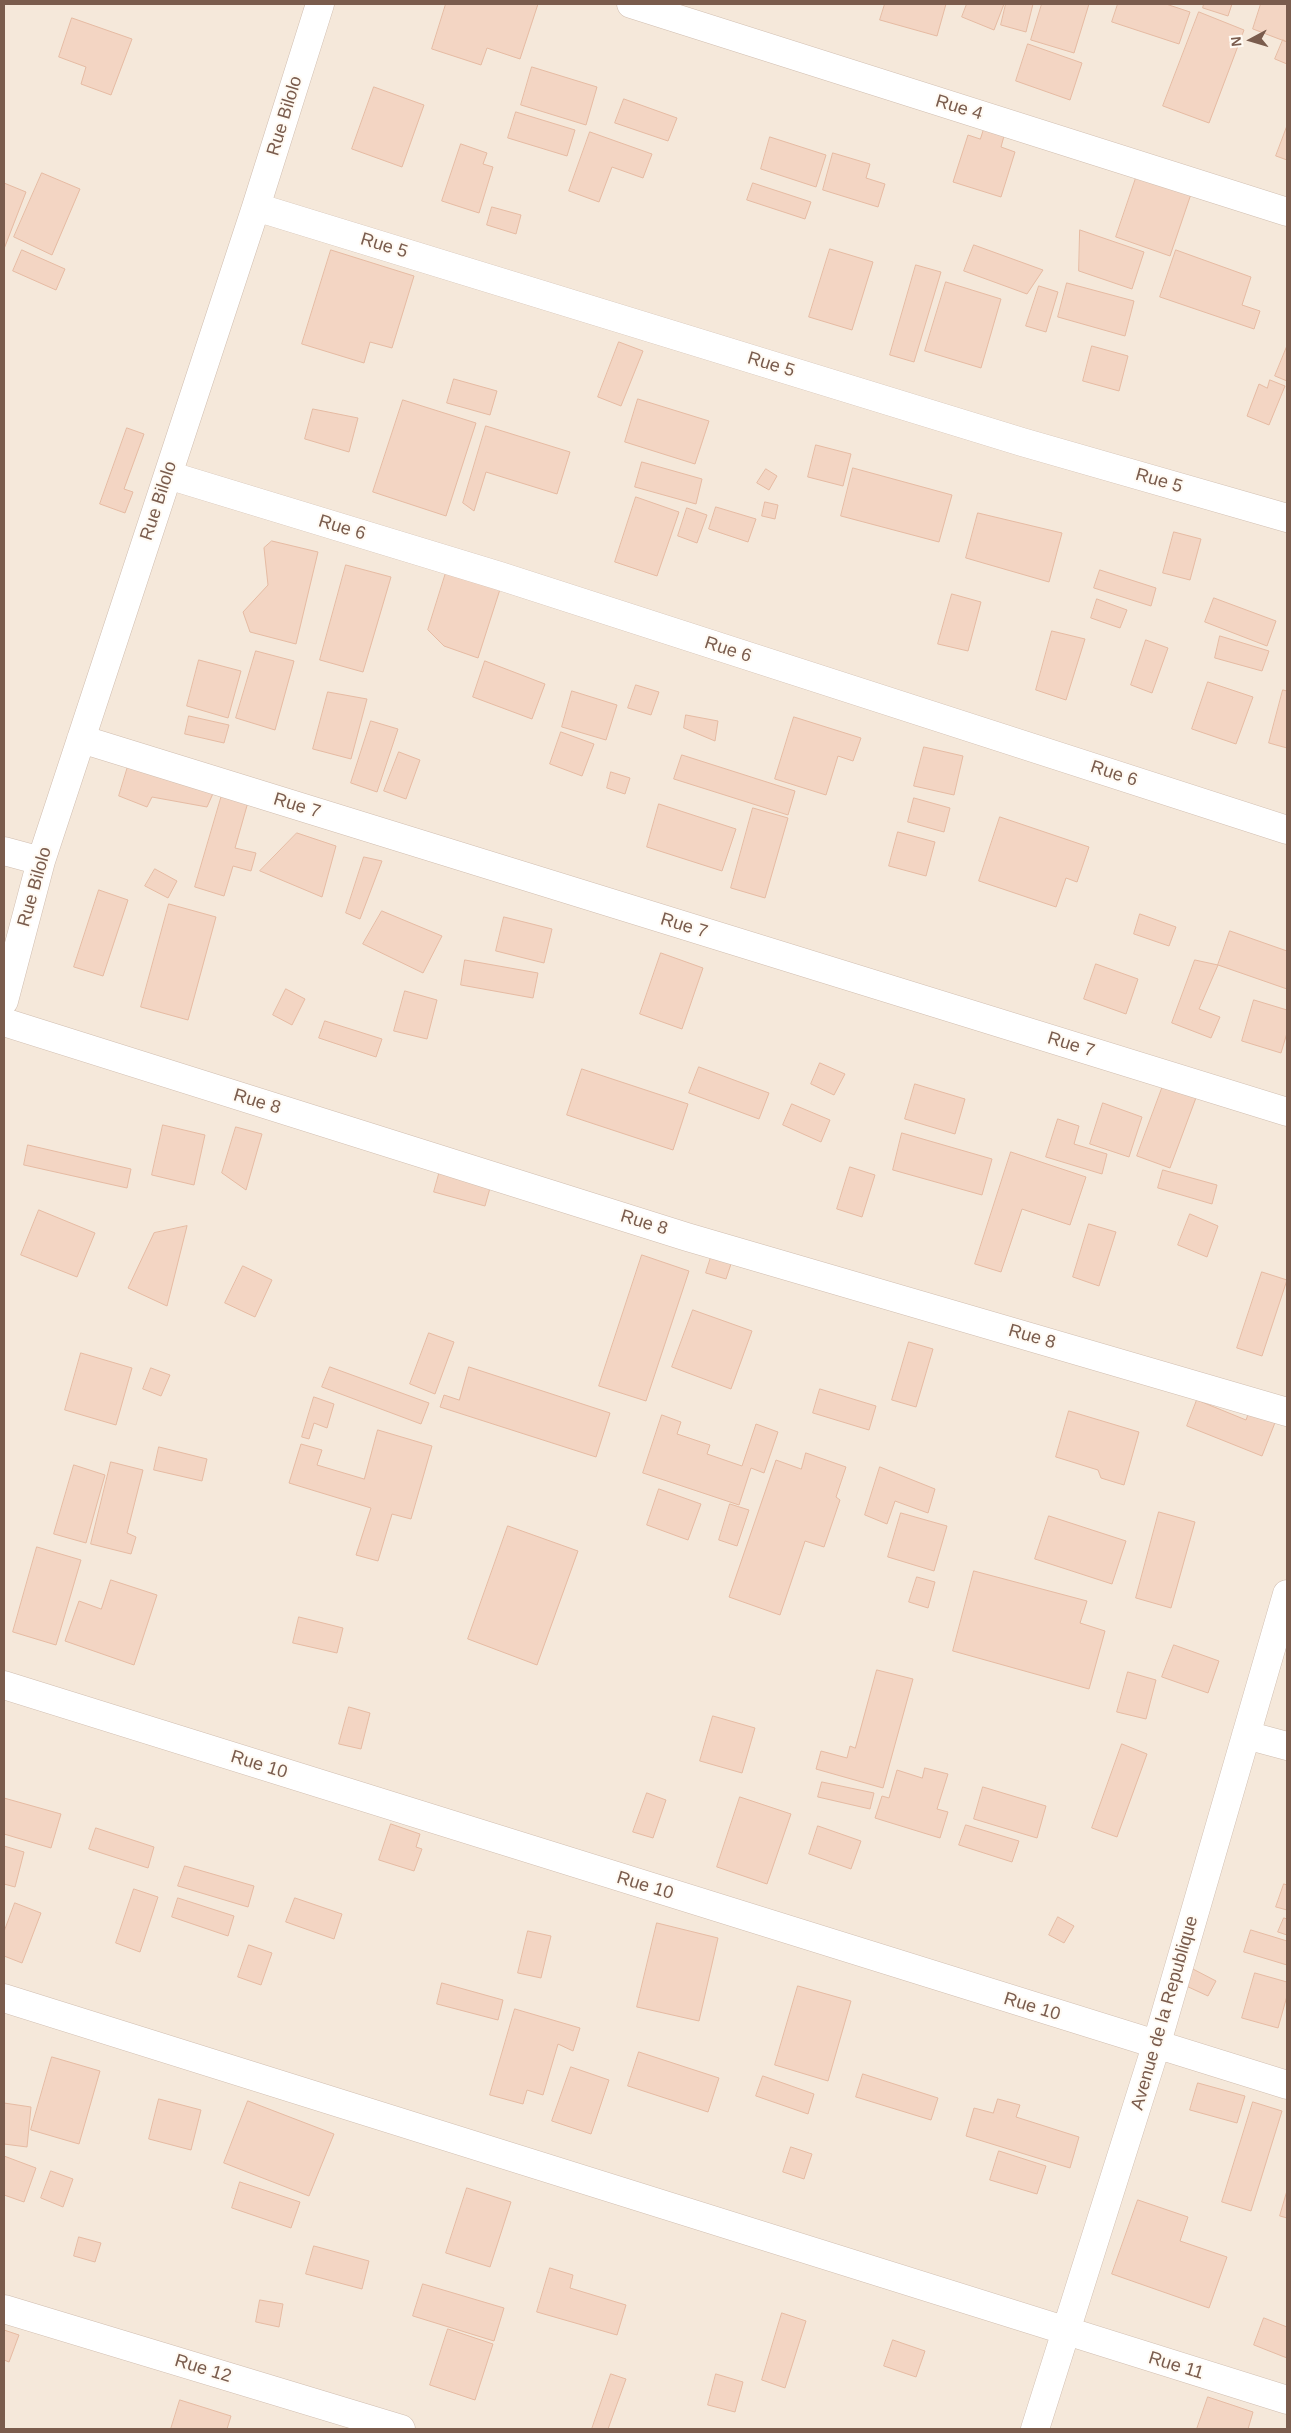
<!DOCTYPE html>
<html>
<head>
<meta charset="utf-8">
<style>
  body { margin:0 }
  #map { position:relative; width:1291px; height:2433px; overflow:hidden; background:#fdf6ec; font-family:Helvetica,sans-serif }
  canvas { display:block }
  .frame { position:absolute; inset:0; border:5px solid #7a5c4d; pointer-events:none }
  .north { position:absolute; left:1226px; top:15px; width:50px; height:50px; -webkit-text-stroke:4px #fffaf3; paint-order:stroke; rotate:264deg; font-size:14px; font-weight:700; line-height:20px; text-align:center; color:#7a5c4d }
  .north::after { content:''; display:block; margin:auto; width:18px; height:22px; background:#7a5c4d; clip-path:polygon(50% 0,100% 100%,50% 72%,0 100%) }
</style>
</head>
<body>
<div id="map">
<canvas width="1291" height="2433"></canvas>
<div class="frame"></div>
<div class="north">N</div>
</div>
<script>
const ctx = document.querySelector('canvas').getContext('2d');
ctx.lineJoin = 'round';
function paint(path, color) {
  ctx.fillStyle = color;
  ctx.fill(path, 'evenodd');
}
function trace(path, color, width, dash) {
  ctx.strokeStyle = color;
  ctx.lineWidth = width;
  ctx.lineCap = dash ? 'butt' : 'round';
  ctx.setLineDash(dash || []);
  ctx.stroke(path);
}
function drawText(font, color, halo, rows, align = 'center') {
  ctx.font = font + ' Helvetica,sans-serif';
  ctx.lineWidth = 4;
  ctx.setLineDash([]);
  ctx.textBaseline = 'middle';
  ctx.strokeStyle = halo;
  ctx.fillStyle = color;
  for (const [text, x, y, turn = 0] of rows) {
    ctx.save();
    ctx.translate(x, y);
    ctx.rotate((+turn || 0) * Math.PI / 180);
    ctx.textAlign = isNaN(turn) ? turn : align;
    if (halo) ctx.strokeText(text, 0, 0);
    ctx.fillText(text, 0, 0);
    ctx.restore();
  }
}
const residential = new Path2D(`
  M 4,4 L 1287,4 L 1287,2429 L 4,2429 Z`);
const building = new Path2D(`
  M 446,4 L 538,4 L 520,59 L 487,48 L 481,65 L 432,49 Z
  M 885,4 L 946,4 L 937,36 L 880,20 Z
  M 967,4 L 1004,4 L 994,30 L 962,17 Z
  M 1006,4 L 1033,4 L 1026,32 L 1001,25 Z
  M 1042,4 L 1089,4 L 1074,53 L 1031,40 Z
  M 1118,4 L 1166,4 L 1190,12 L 1179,44 L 1112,22 Z
  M 1204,4 L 1232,4 L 1228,16 L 1203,8 Z
  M 1261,4 L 1287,4 L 1287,42 L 1253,29 Z
  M 1199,12 L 1244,30 L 1209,123 L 1163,106 Z
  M 72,18 L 132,39 L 111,95 L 81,84 L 86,67 L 59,57 Z
  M 1283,40 L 1287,42 L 1287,64 L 1275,59 Z
  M 1028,44 L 1082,63 L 1070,100 L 1016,81 Z
  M 532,67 L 597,87 L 586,125 L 521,105 Z
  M 374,87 L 424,105 L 402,167 L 352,149 Z
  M 624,99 L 677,118 L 668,141 L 615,123 Z
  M 516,112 L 575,130 L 567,156 L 508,138 Z
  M 1287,126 L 1287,160 L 1276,156 Z
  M 984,129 L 1004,136 L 1001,147 L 1015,152 L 1001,197 L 953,182 L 968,135 L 980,139 Z
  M 590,132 L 652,154 L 643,178 L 612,167 L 599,202 L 569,191 Z
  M 770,137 L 826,155 L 816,187 L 761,169 Z
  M 461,144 L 487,153 L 483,164 L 493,167 L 479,213 L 442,201 Z
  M 833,153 L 870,164 L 866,178 L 885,184 L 878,207 L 823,190 Z
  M 42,173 L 80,189 L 52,255 L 14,237 Z
  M 1137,175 L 1191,194 L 1170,256 L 1116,237 Z
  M 4,183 L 26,192 L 4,249 Z
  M 753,183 L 811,202 L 805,219 L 747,200 Z
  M 492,207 L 521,215 L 516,234 L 487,225 Z
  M 1080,230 L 1144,252 L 1132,289 L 1079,271 Z
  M 974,245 L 1043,270 L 1027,294 L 964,271 Z
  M 830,249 L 873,262 L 852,330 L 809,317 Z
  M 22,250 L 65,269 L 56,290 L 13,271 Z
  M 331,250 L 414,276 L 392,348 L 370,342 L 364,363 L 302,344 Z
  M 1176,250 L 1251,277 L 1242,305 L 1260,311 L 1254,329 L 1160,297 Z
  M 916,265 L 941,272 L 914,362 L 890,355 Z
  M 946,282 L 1001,299 L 981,368 L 925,351 Z
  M 1067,283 L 1134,301 L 1125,336 L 1058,317 Z
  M 1039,286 L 1058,292 L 1046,332 L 1026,326 Z
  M 619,342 L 643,351 L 621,406 L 598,397 Z
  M 1092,346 L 1128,356 L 1119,391 L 1083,381 Z
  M 1287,346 L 1287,381 L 1275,376 Z
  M 454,379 L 497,391 L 490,415 L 447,403 Z
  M 1270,380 L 1285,386 L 1269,425 L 1247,416 L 1259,384 L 1267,388 Z
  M 638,399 L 709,421 L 695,464 L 625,442 Z
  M 403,400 L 476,423 L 446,516 L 373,492 Z
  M 313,409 L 358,418 L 349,452 L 305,439 Z
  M 486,426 L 570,452 L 557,494 L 486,472 L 474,511 L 463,503 Z
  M 127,428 L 144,434 L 124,489 L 133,492 L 125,513 L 100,504 Z
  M 816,445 L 851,454 L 843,486 L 808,477 Z
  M 642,462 L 702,479 L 696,504 L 635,487 Z
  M 853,468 L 952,495 L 939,542 L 841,516 Z
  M 766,469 L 777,476 L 769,490 L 757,483 Z
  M 636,497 L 679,512 L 657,576 L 615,562 Z
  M 765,502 L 778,505 L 775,519 L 762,516 Z
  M 716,507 L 756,519 L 748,542 L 709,529 Z
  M 687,508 L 707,515 L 697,543 L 678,536 Z
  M 978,513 L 1062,533 L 1049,582 L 966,558 Z
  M 1174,532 L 1201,539 L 1190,580 L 1163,573 Z
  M 272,541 L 318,552 L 296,644 L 250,632 L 243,612 L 268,585 L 264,548 Z
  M 449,563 L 503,580 L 478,658 L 444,646 L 428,630 Z
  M 346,565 L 391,577 L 363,672 L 320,660 Z
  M 1100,570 L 1156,588 L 1151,606 L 1094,588 Z
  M 952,594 L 981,602 L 968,651 L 938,644 Z
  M 1214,598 L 1276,621 L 1267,646 L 1205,622 Z
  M 1097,599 L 1127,610 L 1120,628 L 1091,618 Z
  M 1052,631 L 1085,639 L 1066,700 L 1036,690 Z
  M 1220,636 L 1269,651 L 1262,671 L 1215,658 Z
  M 1146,640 L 1168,648 L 1152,693 L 1131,685 Z
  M 256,651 L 294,661 L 275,730 L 236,718 Z
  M 199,660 L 241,671 L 228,718 L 187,706 Z
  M 485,661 L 545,684 L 532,719 L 473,697 Z
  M 1208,682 L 1253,697 L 1236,744 L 1192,729 Z
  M 636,685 L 659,692 L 651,715 L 628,708 Z
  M 1283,690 L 1287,691 L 1287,748 L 1269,743 Z
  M 572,691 L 617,705 L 606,740 L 562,727 Z
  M 328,692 L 367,699 L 351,759 L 313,749 Z
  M 686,715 L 718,721 L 715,741 L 684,728 Z
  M 189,716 L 229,725 L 224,743 L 185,734 Z
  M 794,717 L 861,738 L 853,761 L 838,756 L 826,795 L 775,779 Z
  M 371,721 L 398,729 L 377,792 L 351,783 Z
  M 561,732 L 594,744 L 582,776 L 550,764 Z
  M 924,747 L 963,756 L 954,795 L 914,786 Z
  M 399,752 L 420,760 L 406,799 L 384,791 Z
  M 682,755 L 795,791 L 788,815 L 674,779 Z
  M 129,763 L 215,789 L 207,807 L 152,797 L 147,807 L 119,796 Z
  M 611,772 L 630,778 L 625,794 L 607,788 Z
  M 224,788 L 250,795 L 235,848 L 256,853 L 251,871 L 233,866 L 224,896 L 195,887 Z
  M 914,798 L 950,808 L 944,832 L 908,822 Z
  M 659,804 L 736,829 L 722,871 L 647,847 Z
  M 753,808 L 788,818 L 765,898 L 731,888 Z
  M 1000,817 L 1089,847 L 1077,882 L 1066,878 L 1056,907 L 979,881 Z
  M 898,832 L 935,842 L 926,876 L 889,866 Z
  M 297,833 L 336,846 L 322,897 L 260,871 Z
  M 364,857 L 382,861 L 360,919 L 346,913 Z
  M 155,869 L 177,881 L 168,898 L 145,886 Z
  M 99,890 L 128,900 L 103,976 L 74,967 Z
  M 169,904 L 216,917 L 188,1020 L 141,1007 Z
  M 382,911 L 442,936 L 423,973 L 363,944 Z
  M 1140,914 L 1176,927 L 1169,946 L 1134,934 Z
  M 504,917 L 552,929 L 544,963 L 496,951 Z
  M 1230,931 L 1287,951 L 1287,989 L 1218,965 Z
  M 661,953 L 703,968 L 682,1029 L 640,1014 Z
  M 465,960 L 538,973 L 533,998 L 461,985 Z
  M 1195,960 L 1218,965 L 1199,1009 L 1220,1017 L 1211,1038 L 1172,1023 Z
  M 1096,964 L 1138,979 L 1126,1014 L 1084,999 Z
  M 286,989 L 305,999 L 292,1025 L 273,1015 Z
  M 405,991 L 437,1000 L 427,1039 L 394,1031 Z
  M 1254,1000 L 1287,1010 L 1287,1033 L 1281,1053 L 1242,1041 Z
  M 325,1021 L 382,1039 L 376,1057 L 319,1038 Z
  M 820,1063 L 845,1074 L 834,1095 L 811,1084 Z
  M 699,1067 L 769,1093 L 759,1119 L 689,1093 Z
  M 582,1069 L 688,1104 L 673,1150 L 567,1115 Z
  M 1164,1083 L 1197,1095 L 1170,1168 L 1137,1156 Z
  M 915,1084 L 965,1099 L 955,1134 L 905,1119 Z
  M 1103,1103 L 1142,1117 L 1129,1157 L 1090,1144 Z
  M 792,1104 L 830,1120 L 821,1142 L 783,1125 Z
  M 1058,1119 L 1079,1126 L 1074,1144 L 1107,1154 L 1102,1174 L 1046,1157 Z
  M 163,1125 L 205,1135 L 194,1185 L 152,1175 Z
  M 236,1127 L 262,1134 L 246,1190 L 222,1173 Z
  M 902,1133 L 992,1159 L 982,1195 L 893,1170 Z
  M 28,1145 L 131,1169 L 127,1188 L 24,1165 Z
  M 1011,1152 L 1086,1177 L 1070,1225 L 1022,1209 L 1001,1272 L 975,1264 Z
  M 441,1167 L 492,1181 L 485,1206 L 434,1192 Z
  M 850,1167 L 875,1175 L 862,1217 L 837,1209 Z
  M 1163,1170 L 1217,1185 L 1212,1204 L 1158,1188 Z
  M 39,1210 L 95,1233 L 77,1277 L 21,1255 Z
  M 1190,1214 L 1218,1226 L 1207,1257 L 1178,1245 Z
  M 1089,1224 L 1116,1232 L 1099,1286 L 1073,1277 Z
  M 187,1226 L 167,1306 L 128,1288 L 154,1233 Z
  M 712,1254 L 732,1261 L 726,1279 L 706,1273 Z
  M 642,1255 L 689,1271 L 646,1401 L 599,1386 Z
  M 243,1266 L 272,1280 L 255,1317 L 225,1303 Z
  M 1262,1272 L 1287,1280 L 1262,1356 L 1237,1348 Z
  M 693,1310 L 752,1331 L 731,1389 L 672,1367 Z
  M 429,1333 L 454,1342 L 435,1394 L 410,1384 Z
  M 909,1342 L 933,1349 L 916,1407 L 892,1400 Z
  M 81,1353 L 132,1368 L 116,1425 L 65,1410 Z
  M 330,1367 L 429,1403 L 421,1424 L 322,1387 Z
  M 469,1367 L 610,1413 L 596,1457 L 440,1407 L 444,1395 L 459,1400 Z
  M 151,1368 L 170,1375 L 161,1396 L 143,1389 Z
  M 820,1389 L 876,1406 L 869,1430 L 813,1413 Z
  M 314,1397 L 334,1404 L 327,1428 L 314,1423 L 309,1439 L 302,1437 Z
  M 1197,1400 L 1246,1420 L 1250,1409 L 1276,1420 L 1262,1456 L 1187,1426 Z
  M 1069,1411 L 1139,1432 L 1124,1485 L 1101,1478 L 1098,1470 L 1056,1457 Z
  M 662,1415 L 681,1422 L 677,1434 L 710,1445 L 707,1454 L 742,1466 L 756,1424 L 778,1432 L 764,1473 L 751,1468 L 739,1505 L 643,1473 Z
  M 378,1430 L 432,1446 L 411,1519 L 392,1514 L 378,1561 L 356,1555 L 371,1508 L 289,1483 L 301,1444 L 322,1450 L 317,1465 L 364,1479 Z
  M 159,1447 L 207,1459 L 202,1481 L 154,1470 Z
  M 806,1453 L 846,1467 L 836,1497 L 840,1500 L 824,1547 L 805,1541 L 780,1615 L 729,1597 L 776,1460 L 801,1469 Z
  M 111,1462 L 143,1470 L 127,1533 L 136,1537 L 131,1554 L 91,1544 Z
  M 74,1465 L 105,1475 L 86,1543 L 54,1534 Z
  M 880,1467 L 935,1489 L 928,1513 L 895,1501 L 887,1524 L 865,1515 Z
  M 659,1489 L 701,1504 L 688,1540 L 647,1525 Z
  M 730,1504 L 749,1510 L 737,1546 L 719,1540 Z
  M 1159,1512 L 1195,1522 L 1171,1608 L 1136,1598 Z
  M 901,1513 L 947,1526 L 934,1571 L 888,1557 Z
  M 1049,1516 L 1126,1541 L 1112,1584 L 1035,1559 Z
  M 508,1526 L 578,1551 L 537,1665 L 468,1639 Z
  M 37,1547 L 81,1560 L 56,1645 L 13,1632 Z
  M 974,1571 L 1087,1601 L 1080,1623 L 1105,1631 L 1089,1689 L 953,1651 Z
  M 917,1577 L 935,1582 L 928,1608 L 909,1602 Z
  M 111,1580 L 157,1595 L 134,1665 L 65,1641 L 79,1601 L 101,1609 Z
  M 299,1617 L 343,1628 L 337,1653 L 293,1643 Z
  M 1174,1645 L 1219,1661 L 1208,1693 L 1162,1677 Z
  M 877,1670 L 913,1679 L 883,1788 L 816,1769 L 821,1751 L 847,1758 L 850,1746 L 855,1748 Z
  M 1128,1672 L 1156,1680 L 1146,1719 L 1117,1712 Z
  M 349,1707 L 370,1713 L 361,1749 L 339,1744 Z
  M 713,1716 L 755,1728 L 742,1773 L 700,1761 Z
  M 1122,1744 L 1147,1754 L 1117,1837 L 1092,1828 Z
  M 925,1768 L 948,1774 L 937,1809 L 948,1812 L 940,1838 L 875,1818 L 882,1796 L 889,1798 L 897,1770 L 922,1778 Z
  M 822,1782 L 874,1793 L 870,1809 L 818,1797 Z
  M 983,1787 L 1046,1806 L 1037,1838 L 974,1819 Z
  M 647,1793 L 666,1800 L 653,1838 L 633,1832 Z
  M 740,1797 L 791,1814 L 767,1884 L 717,1867 Z
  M 4,1798 L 61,1814 L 51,1848 L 4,1834 Z
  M 391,1824 L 420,1834 L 416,1847 L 422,1849 L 414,1871 L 379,1860 Z
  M 966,1825 L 1019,1841 L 1012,1862 L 959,1845 Z
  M 818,1826 L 861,1841 L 851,1869 L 809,1854 Z
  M 96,1828 L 154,1847 L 148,1868 L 89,1849 Z
  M 4,1846 L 24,1852 L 15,1887 L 4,1884 Z
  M 185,1866 L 254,1886 L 248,1907 L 178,1886 Z
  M 1284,1884 L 1287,1885 L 1287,1910 L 1276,1907 Z
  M 134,1889 L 158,1897 L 140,1952 L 116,1943 Z
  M 178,1898 L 234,1916 L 228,1936 L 172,1917 Z
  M 295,1898 L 342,1914 L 334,1939 L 286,1922 Z
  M 15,1903 L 41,1913 L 22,1963 L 4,1956 L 4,1932 Z
  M 1058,1917 L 1074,1926 L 1064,1943 L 1049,1935 Z
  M 1284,1918 L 1287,1919 L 1287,1935 L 1278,1932 Z
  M 657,1923 L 718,1938 L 699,2021 L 637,2007 Z
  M 1251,1930 L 1287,1941 L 1287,1965 L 1244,1952 Z
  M 528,1931 L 551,1936 L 541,1978 L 518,1973 Z
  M 249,1945 L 272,1953 L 261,1985 L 238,1977 Z
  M 1191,1968 L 1216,1981 L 1208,1996 L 1184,1985 Z
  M 1255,1973 L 1287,1982 L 1287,1996 L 1278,2028 L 1242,2018 Z
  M 442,1983 L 503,2000 L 498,2020 L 437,2004 Z
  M 798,1986 L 851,2001 L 828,2081 L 775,2065 Z
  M 515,2009 L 580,2028 L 573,2051 L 558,2044 L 543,2095 L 527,2090 L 523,2104 L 490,2095 Z
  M 639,2052 L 719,2078 L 708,2112 L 628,2086 Z
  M 52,2057 L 100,2071 L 79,2144 L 31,2130 Z
  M 571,2067 L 609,2080 L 591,2134 L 552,2121 Z
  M 863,2074 L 938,2098 L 931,2120 L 856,2097 Z
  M 763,2076 L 814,2094 L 808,2114 L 756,2096 Z
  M 1198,2083 L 1245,2096 L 1237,2123 L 1190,2110 Z
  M 159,2099 L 201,2110 L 191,2150 L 149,2139 Z
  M 998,2099 L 1020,2105 L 1016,2117 L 1079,2137 L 1070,2168 L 966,2136 L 974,2108 L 993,2113 Z
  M 248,2101 L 334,2134 L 309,2196 L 224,2163 Z
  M 1253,2102 L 1282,2111 L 1251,2211 L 1222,2202 Z
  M 4,2103 L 31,2107 L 27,2147 L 4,2144 Z
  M 791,2147 L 812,2154 L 804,2179 L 783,2172 Z
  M 999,2151 L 1046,2166 L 1037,2194 L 990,2180 Z
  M 4,2156 L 36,2168 L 24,2202 L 4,2195 Z
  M 51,2171 L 73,2179 L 63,2207 L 41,2198 Z
  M 240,2182 L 300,2202 L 291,2228 L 232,2208 Z
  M 467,2188 L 511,2202 L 490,2267 L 446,2253 Z
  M 1287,2191 L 1287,2218 L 1280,2216 Z
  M 1138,2200 L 1188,2217 L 1180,2241 L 1227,2257 L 1209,2308 L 1112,2274 Z
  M 79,2237 L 101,2243 L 95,2262 L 74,2256 Z
  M 314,2246 L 369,2261 L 362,2289 L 306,2274 Z
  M 550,2268 L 573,2275 L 570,2288 L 626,2305 L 617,2335 L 537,2312 Z
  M 423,2284 L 504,2308 L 494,2341 L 413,2316 Z
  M 260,2300 L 283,2304 L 279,2327 L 256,2322 Z
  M 782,2313 L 806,2321 L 785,2388 L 762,2380 Z
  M 1264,2318 L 1287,2327 L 1287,2358 L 1254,2345 Z
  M 448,2329 L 493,2344 L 475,2400 L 430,2385 Z
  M 4,2330 L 19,2335 L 9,2362 L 4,2360 Z
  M 893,2340 L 925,2351 L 916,2377 L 884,2366 Z
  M 611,2374 L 626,2379 L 608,2429 L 592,2429 Z
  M 716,2374 L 743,2382 L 735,2412 L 708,2405 Z
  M 1208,2397 L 1253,2412 L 1248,2429 L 1197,2429 Z
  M 180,2400 L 231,2416 L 227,2429 L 171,2429 Z`);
const minor = new Path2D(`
  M 631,4 L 1287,212
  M 256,207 L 1022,442 L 1287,518
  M 168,475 L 500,576 L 1287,830
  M 81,739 L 1287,1112
  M 4,851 L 41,861
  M 4,1001 L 41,861 L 256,207 L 320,4
  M 4,1022 L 687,1237 L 1287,1412
  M 4,1685 L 1287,2085
  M 1246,1735 L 1287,1746
  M 4,1998 L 1287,2400
  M 4,2309 L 401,2429
  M 1035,2429 L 1156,2046 L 1287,1594`);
const streetNames = [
  ["Rue 4",959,108,17],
  ["Rue Bilolo",285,116,-73],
  ["Rue 5",384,246,17],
  ["Rue 5",771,365,17],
  ["Rue 5",1159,481,16],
  ["Rue Bilolo",159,501,-72],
  ["Rue 6",342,528,17],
  ["Rue 6",728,650,18],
  ["Rue 6",1114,774,18],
  ["Rue 7",297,806,17],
  ["Rue Bilolo",35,887,-74],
  ["Rue 7",684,926,17],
  ["Rue 7",1071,1045,17],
  ["Rue 8",257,1102,17],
  ["Rue 8",644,1223,17],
  ["Rue 8",1032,1337,16],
  ["Rue 10",259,1765,17],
  ["Rue 10",645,1886,17],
  ["Rue 10",1032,2007,17],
  ["Avenue de la Republique",1165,2013,-74],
  ["Rue 11",1176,2366,17],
  ["Rue 12",203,2369,17]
];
paint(residential, '#f5e8da');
paint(building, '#f3d5c3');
trace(building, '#e6bba3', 1);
trace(minor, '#d1beb0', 29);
trace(minor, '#fff', 28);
drawText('18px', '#7a5c4d', '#fffaf3', streetNames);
</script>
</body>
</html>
